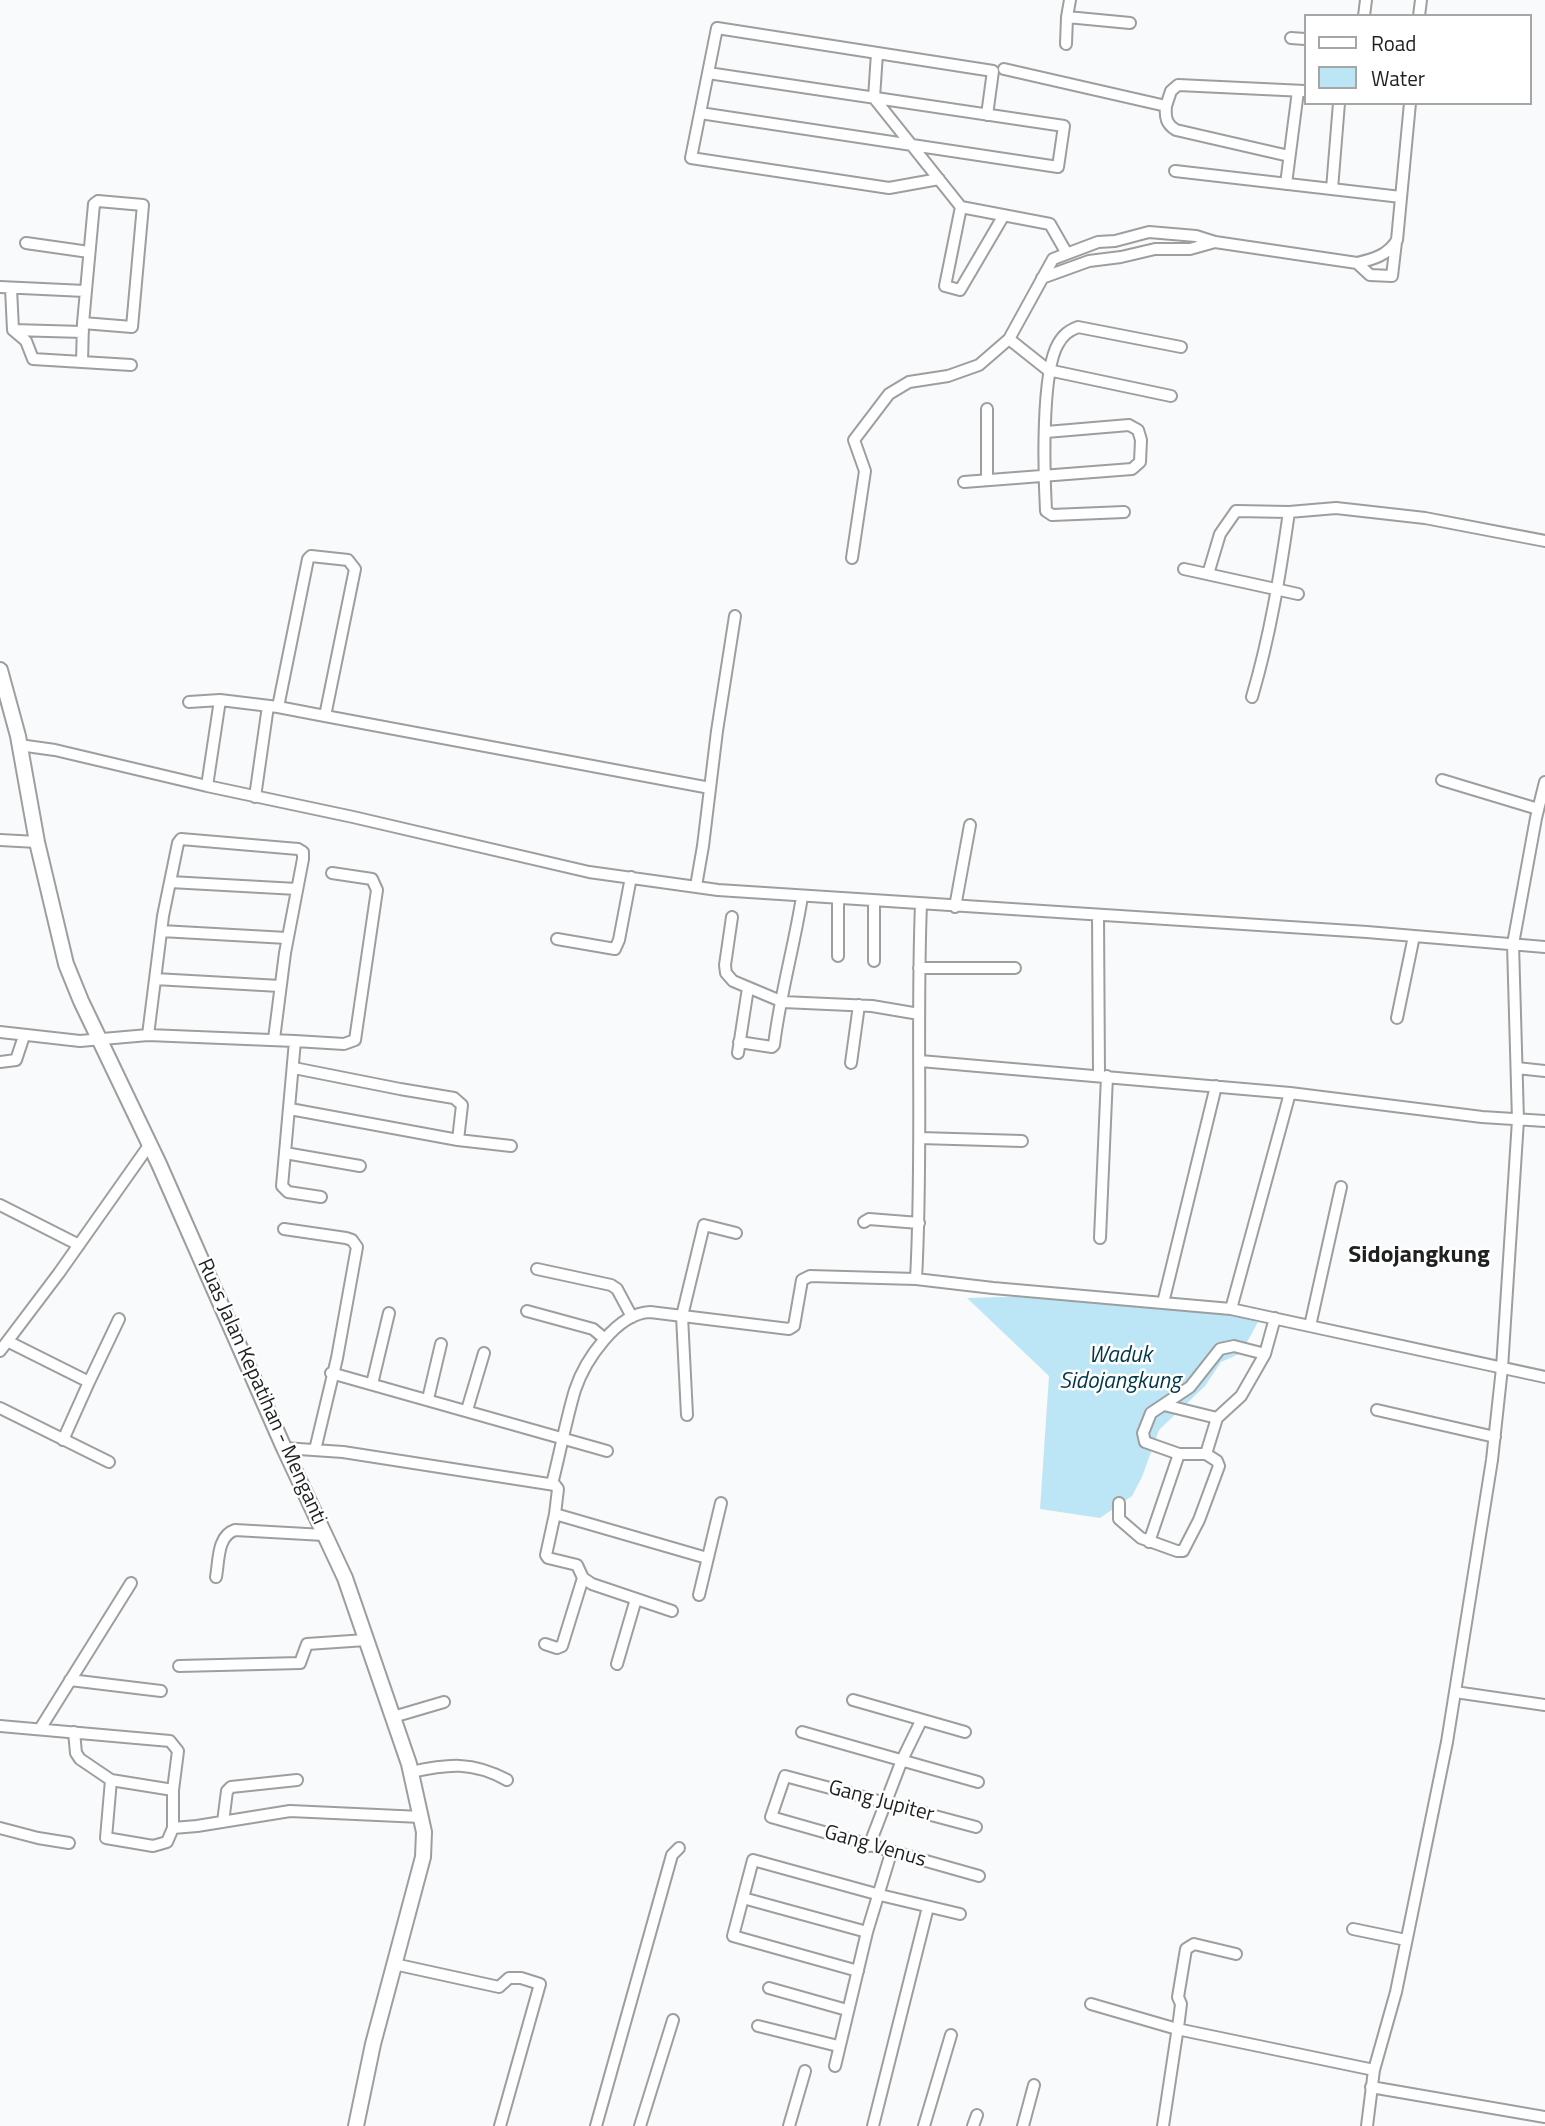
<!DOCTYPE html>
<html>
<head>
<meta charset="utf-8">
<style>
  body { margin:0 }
  #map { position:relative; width:1545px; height:2126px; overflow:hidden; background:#f9fafb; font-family:"Titillium Web",sans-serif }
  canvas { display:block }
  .legend { position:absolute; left:1304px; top:14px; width:228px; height:91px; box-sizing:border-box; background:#fff; border:2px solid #a5a6a6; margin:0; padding:9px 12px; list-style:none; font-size:21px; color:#1f2020 }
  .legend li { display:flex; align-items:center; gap:14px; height:35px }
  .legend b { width:35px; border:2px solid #a5a6a6 }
</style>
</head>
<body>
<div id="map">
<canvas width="1545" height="2126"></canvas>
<ul class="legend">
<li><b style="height:9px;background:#fff"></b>Road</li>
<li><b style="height:19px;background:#bce6f5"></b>Water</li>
</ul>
</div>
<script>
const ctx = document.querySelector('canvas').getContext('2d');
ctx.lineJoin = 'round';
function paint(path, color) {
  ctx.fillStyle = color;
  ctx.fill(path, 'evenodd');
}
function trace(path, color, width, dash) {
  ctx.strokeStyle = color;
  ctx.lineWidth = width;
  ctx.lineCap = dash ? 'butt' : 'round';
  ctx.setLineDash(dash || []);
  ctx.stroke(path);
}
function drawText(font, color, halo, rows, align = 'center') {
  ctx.font = font + ' "Titillium Web",sans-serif';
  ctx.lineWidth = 5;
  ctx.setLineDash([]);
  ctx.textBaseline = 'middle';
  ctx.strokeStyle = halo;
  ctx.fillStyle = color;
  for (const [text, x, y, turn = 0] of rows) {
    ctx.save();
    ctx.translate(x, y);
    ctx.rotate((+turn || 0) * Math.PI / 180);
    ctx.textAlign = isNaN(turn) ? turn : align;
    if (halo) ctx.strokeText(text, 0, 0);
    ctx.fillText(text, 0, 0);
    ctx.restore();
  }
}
const water = new Path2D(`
  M 1070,1295 L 1212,1307 L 1258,1322 L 1241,1353 L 1221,1362 L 1205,1386 L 1159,1430 L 1142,1477 L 1132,1496 L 1100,1518 L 1040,1509 L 1049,1376 L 967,1298 Z`);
const street = new Path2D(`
  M 1364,16 L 1366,0
  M 1419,16 L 1421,0
  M 1067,17 L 1130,23
  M 1291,38 L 1305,39
  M 1066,44 L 1067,17 L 1070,0
  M 877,53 L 874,98 L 961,207 L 1050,224 L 1066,252
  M 1004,69 L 1166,106 L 1171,91 L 1178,85 L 1305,91
  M 1166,106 C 1165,117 1166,124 1176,130 L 1289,156
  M 700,113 L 1058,167 L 1064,126 L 708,73
  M 1175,171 L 1401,197
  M 939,179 L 889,188 L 691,158 L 717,28 L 993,71 L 987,115
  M 1286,184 L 1298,91
  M 1332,189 L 1339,103
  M 961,207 L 945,286 L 960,290 L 1004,215
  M 26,243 L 89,252
  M 1357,263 L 1370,275 L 1392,276 L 1396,242
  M 1042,278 L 1089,261 L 1121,257 L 1155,249 L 1190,249 L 1215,242
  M 0,287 L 85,291
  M 11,288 L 13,330 L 26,341 L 33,359 L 131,365
  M 13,330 L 83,332
  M 1009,339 L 1048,370 L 1171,396
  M 82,362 L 83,323 L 94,204 L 98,201 L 143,205 L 132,327 L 83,323
  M 987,480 L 987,409
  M 964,482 L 1132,469 L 1140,462 L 1141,440 L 1138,430 L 1129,425 L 1046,432
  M 1124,512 L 1052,515 L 1046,511 C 1044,474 1041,373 1058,344 C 1063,335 1068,331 1078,327 L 1181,347
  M 852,558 L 865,471 L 854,440 L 889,394 L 909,382 L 948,376 L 979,365 L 1009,339 L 1053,259 L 1098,242 L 1115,241 L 1149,232 L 1196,236 L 1215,242 L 1357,263 C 1374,259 1388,255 1397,240 L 1410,103
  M 1184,569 L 1298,594
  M 1208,574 L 1220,534 L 1236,511 L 1289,512
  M 1252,697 C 1270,636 1280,575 1289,512 L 1336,508 L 1425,518 L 1545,541
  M 220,700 L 278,707 L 308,559 L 311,556 L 348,560 L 355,569 L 325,716 L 710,788
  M 189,702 L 220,700 L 207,786
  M 278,707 L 325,716
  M 19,745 L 55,750 L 207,786 L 353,817 L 589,872 L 718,890 L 1367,932 L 1545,947
  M 1442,780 L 1538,809
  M 255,797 L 268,706
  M 0,840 L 37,842
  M 170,882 L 297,889
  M 696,886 L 703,846 L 717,731 L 735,616
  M 874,901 L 874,961
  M 955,907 L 970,825
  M 1098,915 L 1099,1075
  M 732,917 L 725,965 L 726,973 L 733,981 L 783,1002 L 872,1006 L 919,1014
  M 161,931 L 287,938
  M 557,939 L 615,949 L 619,940 L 631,877
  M 838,956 L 838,899
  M 919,968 L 1015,968
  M 155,979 L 280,986
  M 1397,1018 L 1414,936
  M 0,1032 L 80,1041 L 148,1035 L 295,1041 L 282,1186 L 288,1192 L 321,1197
  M 148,1035 L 163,916 L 178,843 L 181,839 L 298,849 L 303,852 L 303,859 L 285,953 L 274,1039
  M 295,1041 L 344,1044 L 355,1040 L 377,890 L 372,879 L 332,873
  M 739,1042 L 772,1047 L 774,1045 C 780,995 794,947 802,897
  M 738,1053 L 748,988
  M 920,1061 L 1290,1093 L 1482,1117 L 1545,1121
  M 0,1062 L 16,1060 L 24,1036
  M 851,1063 L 859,1005
  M 294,1068 L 400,1089 L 454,1098 L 462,1105 L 458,1140
  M 1517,1068 L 1545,1071
  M 290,1109 L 458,1140 L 511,1146
  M 920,1138 L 1022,1141
  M 285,1153 L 360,1166
  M 0,1205 L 79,1245
  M 864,1222 L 869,1219 L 919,1223
  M 284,1229 L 346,1238 L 352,1240 L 357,1247 L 337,1358 L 315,1450
  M 1100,1238 L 1107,1076
  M 537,1269 L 611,1285 L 617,1289 L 632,1317
  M 916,1279 C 923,1154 916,1029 921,904
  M 1163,1303 L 1216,1086
  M 1231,1309 L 1290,1093
  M 527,1311 L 593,1329 L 605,1339
  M 1310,1326 L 1341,1187
  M 9,1342 L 89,1382 L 63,1440
  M 0,1351 L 59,1273 L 150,1144
  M 1265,1354 L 1241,1396 L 1217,1418 L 1206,1454 L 1179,1454 L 1145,1442 L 1143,1433 L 1151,1413 L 1190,1387 L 1220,1349 L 1234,1346 L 1265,1354 L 1275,1318
  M 331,1373 L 607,1451
  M 89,1382 L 119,1319
  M 372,1384 L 389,1313
  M 428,1399 L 441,1344
  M 1164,1405 L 1217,1418
  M 0,1408 L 109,1462
  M 467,1410 L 484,1353
  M 1377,1410 L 1495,1437
  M 687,1415 L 682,1316 L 704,1225 L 736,1233
  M 284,1448 L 343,1452 L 555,1485 L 558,1489 L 555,1514 L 546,1555 L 548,1558 L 577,1565 L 583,1578 L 592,1584 L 672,1611
  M 552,1484 C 560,1453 566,1420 575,1390 C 585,1360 617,1313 650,1312 L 789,1329 L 794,1326 L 802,1280 L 810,1276 L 916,1279 L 993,1288 L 1231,1309 L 1545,1377
  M 1119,1503 L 1119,1519 L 1141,1538 L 1177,1551 L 1183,1551 L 1199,1520 L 1219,1466 L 1217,1461 L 1206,1454
  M 555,1514 L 707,1558
  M 1149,1542 L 1179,1454
  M 216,1577 C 219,1561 217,1536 235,1530 L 324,1535
  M 699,1595 L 721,1503
  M 545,1644 L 557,1648 L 562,1646 L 583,1578
  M 617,1664 L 636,1599
  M 179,1666 L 300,1663 L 307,1644 L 366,1640
  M 70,1680 L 161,1691
  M 1455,1692 L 1545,1705
  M 853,1700 L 965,1732
  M 393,1717 L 444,1702
  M 0,1726 L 170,1741 L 178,1751 L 173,1790 L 173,1828 L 167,1842 L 153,1846 L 106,1838 L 111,1780
  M 40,1729 L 131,1583
  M 74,1732 L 76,1753 L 80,1759 L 111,1780 L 173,1790
  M 802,1732 L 978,1782
  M 411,1772 C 448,1764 472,1761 507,1780
  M 223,1822 L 227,1791 L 231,1787 L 297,1780
  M 976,1827 L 785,1776 L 771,1817 L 979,1876
  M 0,1828 L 38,1838 L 69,1843
  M 173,1828 L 197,1826 L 290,1811 L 421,1817
  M 869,1846 L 902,1760 L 921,1721
  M 743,1898 L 867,1932
  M 1353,1929 L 1406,1940
  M 394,1964 L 499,1987 L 509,1978 L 521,1978 L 540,1984 L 500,2126
  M 858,1971 L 733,1936 L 753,1860 L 880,1895 L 960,1914
  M 769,1988 L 847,2010
  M 1091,2004 L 1177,2029 L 1374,2070
  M 758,2026 L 838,2046
  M 835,2066 L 867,1932 L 891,1853
  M 1371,2087 L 1545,2117
  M 596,2126 L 672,1855 L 679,1848
  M 640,2126 L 673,2020
  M 789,2126 L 805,2071
  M 873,2126 L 928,1907
  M 924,2126 L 951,2035
  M 973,2126 L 977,2115
  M 1023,2126 L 1034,2085
  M 1163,2126 L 1179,2020 L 1181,2004 L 1178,1997 L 1186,1949 L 1194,1944 L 1236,1954
  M 1367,2126 L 1374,2070 L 1396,1992 L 1447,1742 L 1492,1460 L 1502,1368 L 1518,1120 L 1513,944 L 1536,818 L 1545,782`);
const secondary = new Path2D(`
  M 0,670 L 18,736 L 37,842 L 66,964 L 81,1001 L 159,1164 L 284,1448 L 345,1578 L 409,1764 L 424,1832 L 423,1857 L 373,2044 L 356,2126`);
const streetNames = [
  ["Ruas Jalan Kepatihan - Menganti",261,1392,66],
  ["Gang Jupiter",881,1802,15],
  ["Gang Venus",875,1847,16]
];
const waterNames = [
  ["Waduk",1120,1356],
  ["Sidojangkung",1120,1382]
];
const quarterNames = [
  ["Sidojangkung",1419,1256]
];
paint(water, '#bce6f5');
trace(street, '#9d9e9f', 14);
trace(secondary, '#9d9e9f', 18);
trace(street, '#fff', 10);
trace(secondary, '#fff', 14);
drawText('21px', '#1f2020', '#fff', streetNames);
drawText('italic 23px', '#003949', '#fff', waterNames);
drawText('bold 24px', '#1f2020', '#fff', quarterNames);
</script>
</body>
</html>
